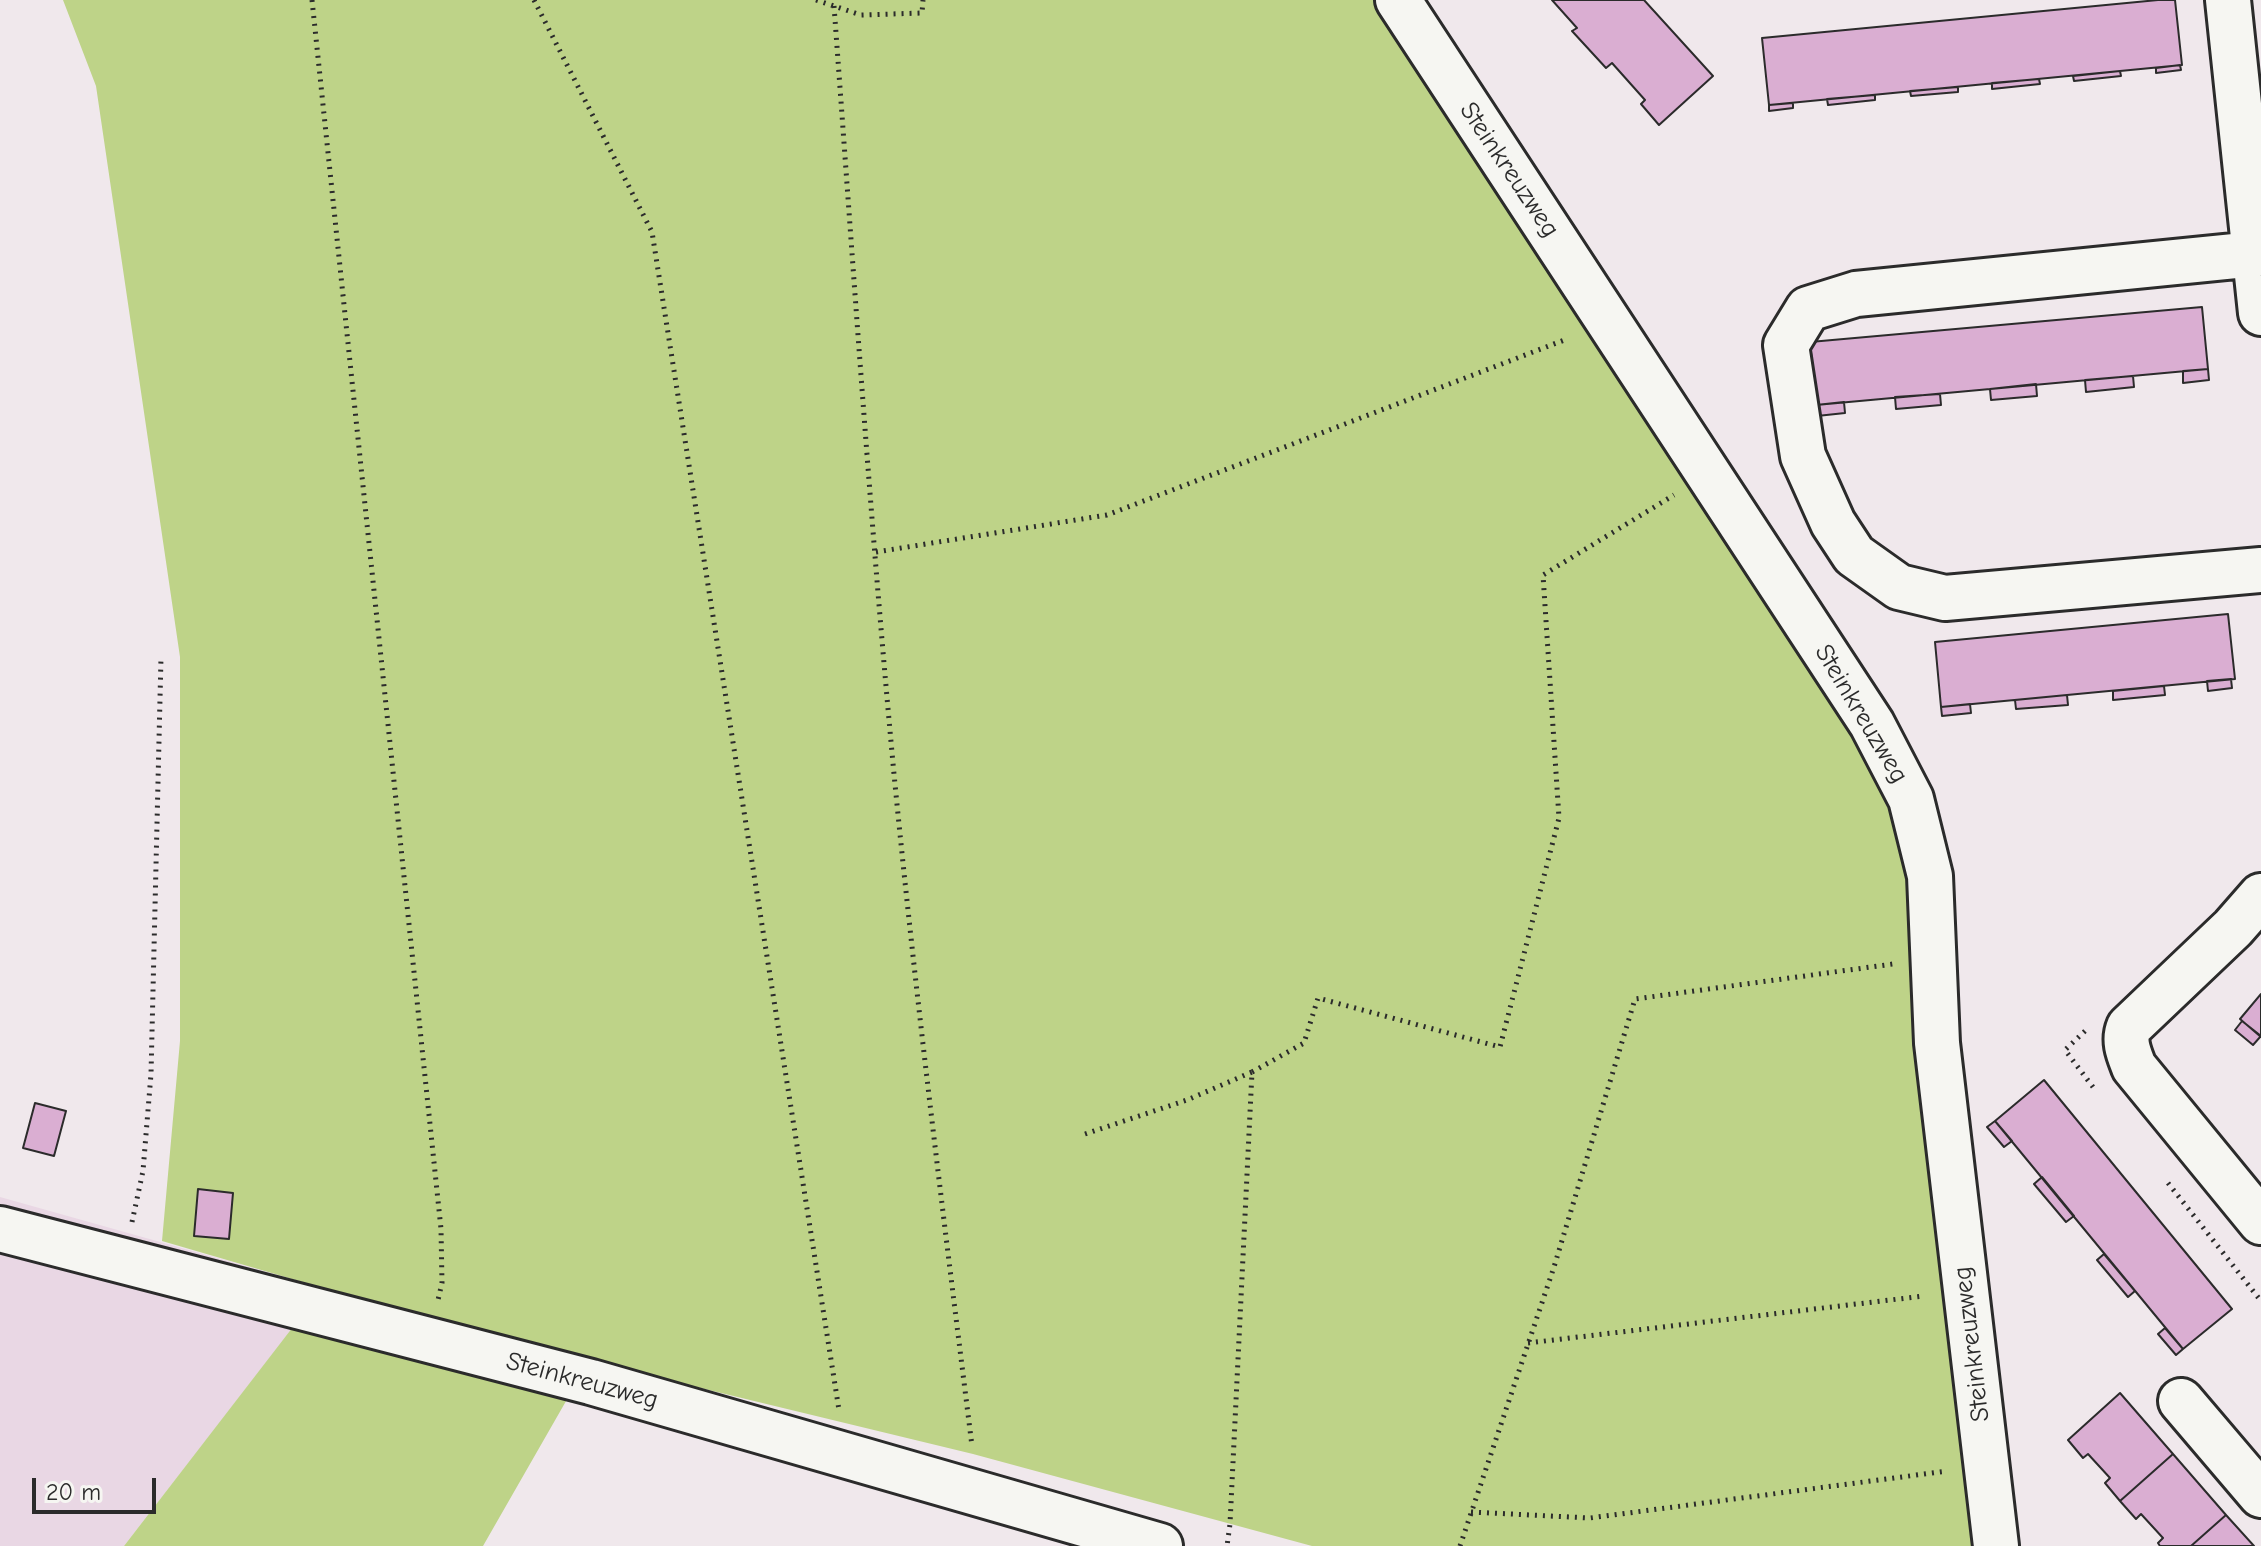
<!DOCTYPE html>
<html>
<head>
<meta charset="utf-8">
<style>
  body { margin:0 }
  #map { position:relative; width:2261px; height:1546px; overflow:hidden; background:#f0e8ec; font-family:"Comic Neue",sans-serif }
  canvas { display:block }
  .scale { position:absolute; left:32px; top:1478px; width:124px; height:36px; box-sizing:border-box; border:4px solid #2b2b2b; border-top:0; padding-left:10px; font-size:24px; line-height:28px; white-space:nowrap; color:#2b2b2b; -webkit-text-stroke:6px #f6f6f2; paint-order:stroke }
</style>
</head>
<body>
<div id="map">
<canvas width="2261" height="1546"></canvas>
<div class="scale">20 m</div>
</div>
<script>
const ctx = document.querySelector('canvas').getContext('2d');
ctx.lineJoin = 'round';
function paint(path, color) {
  ctx.fillStyle = color;
  ctx.fill(path, 'evenodd');
}
function trace(path, color, width, dash) {
  ctx.strokeStyle = color;
  ctx.lineWidth = width;
  ctx.lineCap = dash ? 'butt' : 'round';
  ctx.setLineDash(dash || []);
  ctx.stroke(path);
}
function drawText(font, color, halo, rows, align = 'center') {
  ctx.font = font + ' "Comic Neue",sans-serif';
  ctx.lineWidth = 8;
  ctx.setLineDash([]);
  ctx.textBaseline = 'middle';
  ctx.strokeStyle = halo;
  ctx.fillStyle = color;
  for (const [text, x, y, turn = 0] of rows) {
    ctx.save();
    ctx.translate(x, y);
    ctx.rotate((+turn || 0) * Math.PI / 180);
    ctx.textAlign = isNaN(turn) ? turn : align;
    if (halo) ctx.strokeText(text, 0, 0);
    ctx.fillText(text, 0, 0);
    ctx.restore();
  }
}
const built = new Path2D(`
  M 0,1197 L 324,1288 L 124,1546 L 0,1546 Z`);
const green = new Path2D(`
  M 63,0 L 1380,0 L 1844,711 L 1893,802 L 1920,960 L 1977,1546 L 1312,1546 L 973,1454 L 589,1361 L 483,1546 L 124,1546 L 323,1288 L 162,1241 L 180,1041 L 180,657 L 96,86 Z`);
const building = new Path2D(`
  M 1552,0 L 1644,0 L 1713,76 L 1659,125 L 1641,104 L 1645,100 L 1612,63 L 1606,68 L 1572,31 L 1577,28 Z
  M 2158,0 L 2175,0 L 2182,65 L 1769,105 L 1762,38 Z
  M 2180,65 L 2181,70 L 2156,73 L 2156,68 Z
  M 2120,71 L 2121,76 L 2074,81 L 2073,76 Z
  M 2039,79 L 2040,84 L 1992,89 L 1992,83 Z
  M 1958,87 L 1958,92 L 1911,96 L 1910,91 Z
  M 1875,95 L 1875,100 L 1828,105 L 1827,99 Z
  M 1793,103 L 1793,108 L 1769,111 L 1769,105 Z
  M 2202,307 L 2208,369 L 1816,405 L 1810,342 Z
  M 2208,369 L 2209,380 L 2183,383 L 2183,371 Z
  M 2133,376 L 2134,387 L 2086,392 L 2085,380 Z
  M 2036,384 L 2037,396 L 1991,400 L 1990,389 Z
  M 1940,394 L 1941,405 L 1896,409 L 1895,397 Z
  M 1844,402 L 1845,413 L 1817,416 L 1816,405 Z
  M 2228,614 L 2235,679 L 1941,707 L 1935,642 Z
  M 2231,679 L 2232,688 L 2208,691 L 2207,681 Z
  M 2164,686 L 2165,695 L 2113,700 L 2113,691 Z
  M 2067,695 L 2068,705 L 2016,709 L 2015,700 Z
  M 1970,704 L 1971,713 L 1942,716 L 1941,707 Z
  M 2261,994 L 2261,1037 L 2240,1019 Z
  M 2242,1021 L 2261,1036 L 2253,1045 L 2235,1030 Z
  M 2044,1080 L 2232,1309 L 2183,1349 L 1995,1121 Z
  M 35,1103 L 66,1111 L 54,1156 L 23,1148 Z
  M 1995,1121 L 2012,1141 L 2004,1147 L 1987,1127 Z
  M 2042,1177 L 2074,1216 L 2066,1222 L 2034,1184 Z
  M 198,1189 L 233,1193 L 229,1239 L 194,1236 Z
  M 2104,1254 L 2135,1291 L 2128,1297 L 2097,1260 Z
  M 2165,1328 L 2183,1349 L 2176,1355 L 2158,1334 Z
  M 2120,1393 L 2173,1454 L 2120,1501 L 2105,1483 L 2110,1478 L 2088,1454 L 2083,1458 L 2068,1440 Z
  M 2173,1454 L 2226,1515 L 2191,1546 L 2160,1546 L 2158,1543 L 2163,1538 L 2141,1514 L 2136,1519 L 2120,1501 Z
  M 2226,1515 L 2254,1546 L 2191,1546 Z`);
const path = new Path2D(`
  M 312,0 L 441,1229 L 442,1283 L 438,1300
  M 534,0 L 652,232 L 839,1410
  M 816,0 L 861,15 L 922,13 L 923,0
  M 834,6 C 853,262 870,519 894,774 C 916,999 944,1222 972,1446
  M 876,552 L 1107,515 L 1567,339
  M 2085,1031 L 2065,1050 L 2093,1087
  M 1252,1072 L 1304,1043 L 1318,998 L 1500,1047 L 1559,818 L 1543,575 L 1674,495
  M 1085,1134 L 1187,1100 L 1252,1072 L 1230,1524 L 1227,1546
  M 2168,1183 L 2261,1301
  M 132,1222 L 143,1171 L 151,1074 L 161,657
  M 1528,1343 L 1924,1296
  M 1471,1512 L 1590,1518 L 1947,1471
  M 1460,1546 L 1554,1267 L 1635,999 L 1893,964`);
const minor = new Path2D(`
  M 1398,0 L 1872,724 L 1911,799 L 1930,876 L 1937,1043 L 1996,1546
  M 2228,0 L 2261,313
  M 2255,254 L 1856,294 L 1808,309 L 1786,345 L 1803,456 L 1833,523 L 1854,555 L 1899,587 L 1945,598 L 2261,570
  M 2261,896 L 2233,928 L 2129,1027 C 2123,1041 2129,1054 2134,1067 L 2261,1222
  M 0,1229 L 591,1382 L 1160,1546
  M 2181,1401 L 2261,1495`);
const streetNames = [
  ["Steinkreuzweg",1509,170,56],
  ["Steinkreuzweg",1861,714,59],
  ["Steinkreuzweg",1972,1344,-97],
  ["Steinkreuzweg",582,1381,15]
];
paint(built, '#e9d7e4');
paint(green, '#bed388');
paint(building, '#daaed2');
trace(building, '#2b2b2b', 2);
trace(minor, '#2b2b2b', 50);
trace(path, '#2b2b2b', 5, [2, 6]);
trace(minor, '#f6f6f2', 44);
drawText('26px', '#2b2b2b', '#f6f6f2', streetNames);
</script>
</body>
</html>
